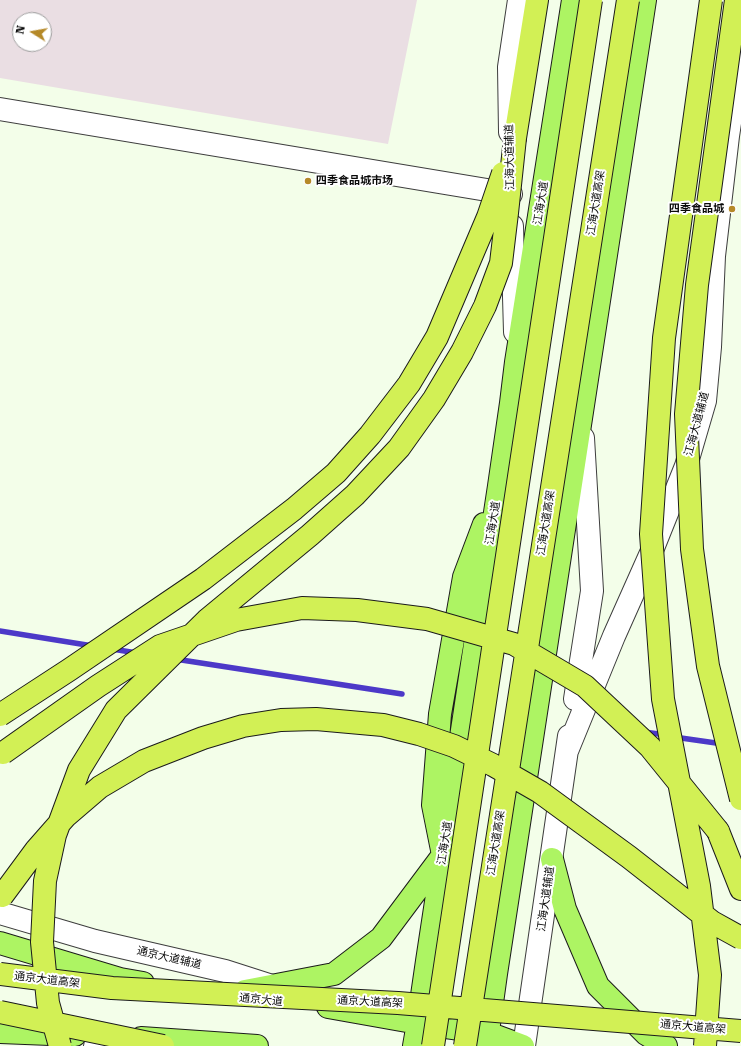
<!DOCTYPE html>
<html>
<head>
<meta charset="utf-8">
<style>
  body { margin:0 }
  #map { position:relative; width:741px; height:1046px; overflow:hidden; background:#f3fee9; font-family:"Roboto Serif",serif }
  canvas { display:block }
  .north { position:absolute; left:12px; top:12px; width:40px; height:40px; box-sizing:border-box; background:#fff; border:1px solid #9d9d9d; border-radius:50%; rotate:281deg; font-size:11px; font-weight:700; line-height:16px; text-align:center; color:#0a0a0a }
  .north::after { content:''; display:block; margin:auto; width:14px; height:18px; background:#b58928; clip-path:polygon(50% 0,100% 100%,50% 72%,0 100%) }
</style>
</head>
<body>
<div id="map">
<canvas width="741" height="1046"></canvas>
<div class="north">N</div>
</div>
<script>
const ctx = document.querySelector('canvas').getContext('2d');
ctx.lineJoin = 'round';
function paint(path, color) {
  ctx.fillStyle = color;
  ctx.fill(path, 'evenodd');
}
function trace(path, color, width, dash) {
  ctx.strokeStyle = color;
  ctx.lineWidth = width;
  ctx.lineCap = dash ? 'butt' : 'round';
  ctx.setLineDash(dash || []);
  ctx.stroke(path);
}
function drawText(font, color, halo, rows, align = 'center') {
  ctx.font = font + ' "Roboto Serif","Noto Sans SC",serif';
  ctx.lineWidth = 4;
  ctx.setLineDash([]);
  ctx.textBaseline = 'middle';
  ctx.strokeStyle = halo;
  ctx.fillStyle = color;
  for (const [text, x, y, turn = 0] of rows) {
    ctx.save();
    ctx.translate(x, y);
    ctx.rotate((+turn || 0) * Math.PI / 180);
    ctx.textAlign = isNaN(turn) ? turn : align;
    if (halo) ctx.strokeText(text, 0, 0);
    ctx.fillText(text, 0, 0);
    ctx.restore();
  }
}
const industrial = new Path2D(`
  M 0,0 L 417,0 L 388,144 L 0,78 ZM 20,20 L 44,20 L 44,44 L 20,44 Z`);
const stream = new Path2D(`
  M 0,631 L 93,646
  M 112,649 L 137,653
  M 175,659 L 402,694
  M 644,732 L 666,735
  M 674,737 L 723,744`);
const minor = new Path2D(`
  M 0,109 L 511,194
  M 510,132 L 509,67 L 519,0
  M 512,226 L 515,332
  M 575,699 L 592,591 L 583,438
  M 567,751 L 614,636 L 651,553 L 686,466 L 705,401 L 710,347 L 714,256 L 728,136 L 741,51
  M 0,913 L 95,941 L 225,971 L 278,988
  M 95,1046 L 134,1041
  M 524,1046 L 569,736`);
const major = new Path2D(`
  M 552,859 L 565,909 L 598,986 L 646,1034 L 666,1046
  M 0,943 L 120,979 L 143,983
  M 245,991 L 334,974 L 381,938 L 443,855 L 433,805 L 440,714 L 464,577 L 484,524
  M 328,1007 L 418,1023 L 488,1033 L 523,1046
  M 0,1032 L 75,1035
  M 141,1038 L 257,1046
  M 414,1046 L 418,1023 L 427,961 L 499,486 L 511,403 L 516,362 L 573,0
  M 486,1046 L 496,974 L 645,0`);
const highway = new Path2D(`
  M 515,138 L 537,0
  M 718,831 L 741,889`);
const highwayBridge = new Path2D(`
  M 736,0 L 697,285 L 686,414 L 692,549 L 708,666 L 741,799
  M 0,715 L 69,670 L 203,579 L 294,509 L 336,473 L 370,435 L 409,384 L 437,337 L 488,217 L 503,173
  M 3,753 L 98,686 L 160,646 L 236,620 L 302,608 L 357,610 L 427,619 L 514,644 L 585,686 L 650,747 L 718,831
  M 2,896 L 36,850 L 65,817 L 100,787 L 144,761 L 203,738 L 243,726 L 281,720 L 316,719 L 383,725 L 419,734 L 454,746 L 493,765 L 540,792 L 629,857 L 712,922 L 741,938
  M 0,974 L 112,988 L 398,1003 L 741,1031
  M 0,1012 L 163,1046
  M 60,1046 L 48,1003 L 42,942 L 45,881 L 55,835 L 79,770 L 116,710 L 207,620 L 310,535 L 355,495 L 399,448 L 434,399 L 462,352 L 485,306 L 501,263 L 507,213 L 515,138
  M 433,1046 L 591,0
  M 465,1046 L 628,0
  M 705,1046 L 710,975 L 699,886 L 663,699 L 651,534 L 664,338 L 711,0`);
const markers = [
  [308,181,4,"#b58928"],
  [732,209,4,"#b58928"]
];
const streetNames = [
  ["江海大道辅道",510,157,-91],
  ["江海大道",541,203,-81],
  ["江海大道高架",596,203,-81],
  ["江海大道辅道",697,424,-75],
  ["江海大道",493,523,-81],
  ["江海大道高架",546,523,-81],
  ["江海大道",445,843,-81],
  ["江海大道高架",496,843,-81],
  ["江海大道辅道",546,899,-82],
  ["通京大道辅道",169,958,13],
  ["通京大道高架",47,980,7],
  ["通京大道",261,1000,6],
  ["通京大道高架",370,1002,3],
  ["通京大道高架",693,1027,5]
];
const poiNames = [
  ["四季食品城市场",316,181],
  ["四季食品城",724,209,"right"]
];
paint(industrial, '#eadee3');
trace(stream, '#4c39c8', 5.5);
trace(minor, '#3d3d3d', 24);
trace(major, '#1b1b1b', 24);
trace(highway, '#1b1b1b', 24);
trace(minor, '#fff', 22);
trace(major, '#adf463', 22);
trace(highway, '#d2f055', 22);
trace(highwayBridge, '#1b1b1b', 24, []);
trace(highwayBridge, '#d2f055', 22);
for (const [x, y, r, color] of markers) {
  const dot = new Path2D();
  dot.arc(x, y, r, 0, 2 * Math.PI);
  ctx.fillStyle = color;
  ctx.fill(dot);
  trace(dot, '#fff', 1.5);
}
drawText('11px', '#0a0a0a', '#fff', streetNames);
drawText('bold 11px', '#0a0a0a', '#fff', poiNames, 'left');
</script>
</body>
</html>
